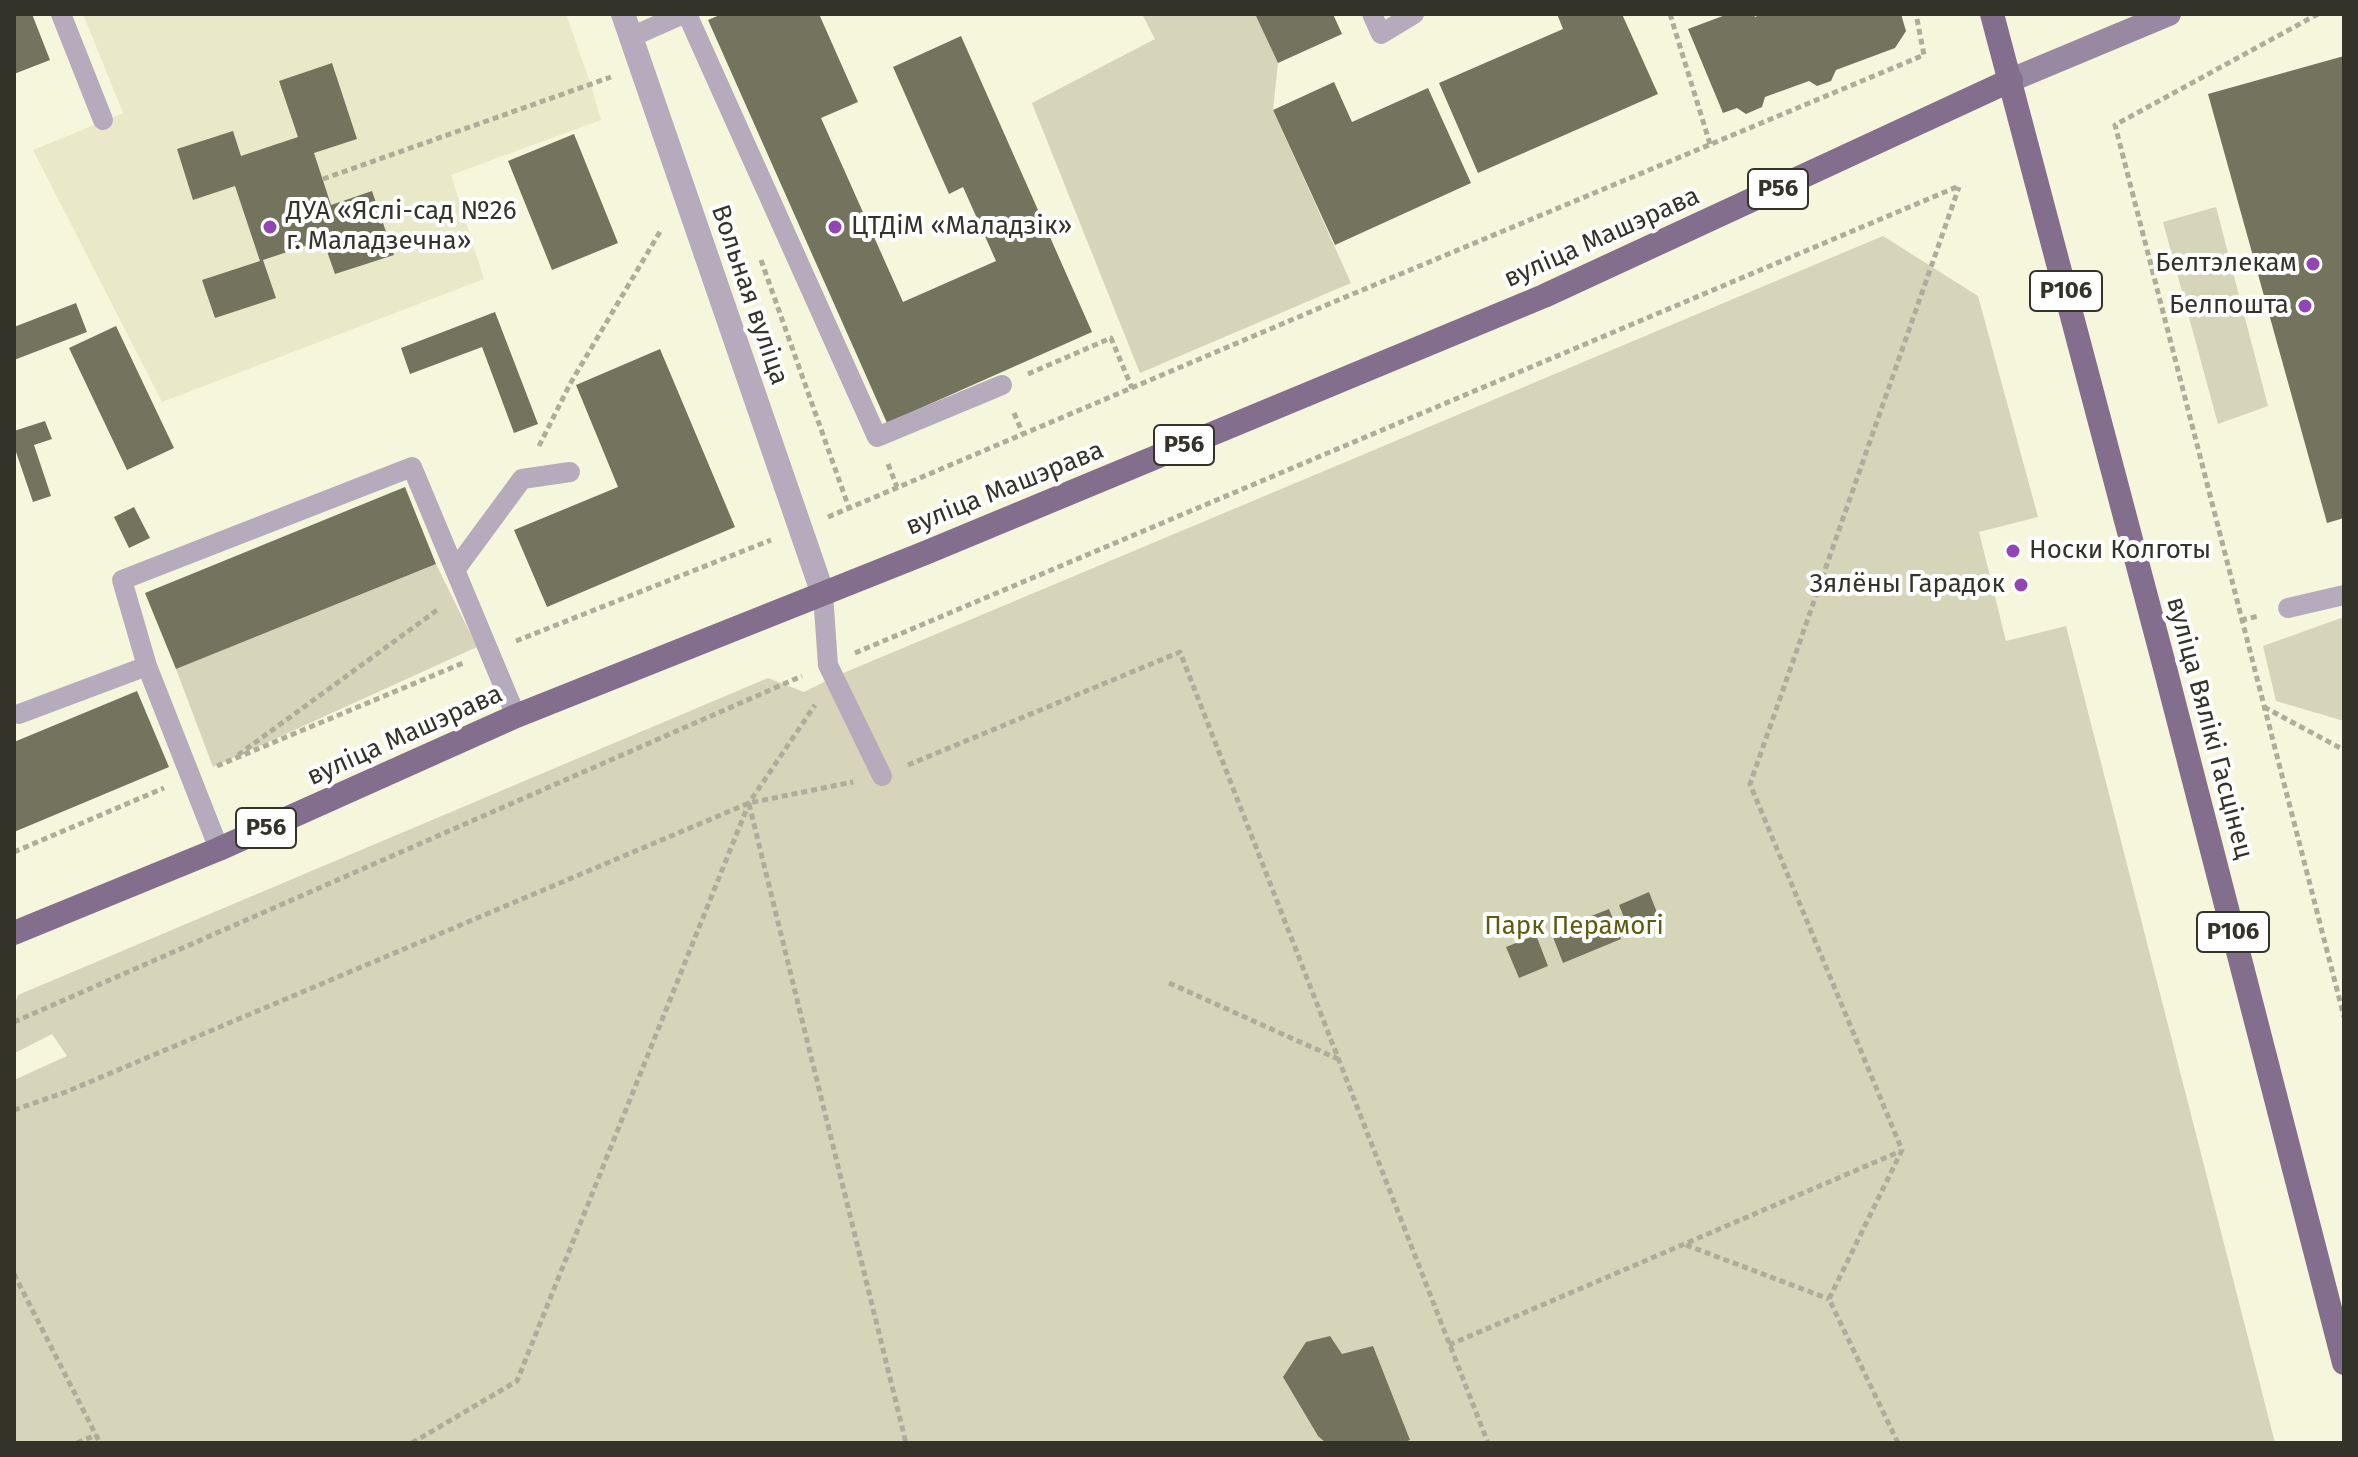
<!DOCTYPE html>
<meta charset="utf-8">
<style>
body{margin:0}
#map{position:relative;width:2358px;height:1457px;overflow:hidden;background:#f6f6dc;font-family:"Fira Sans",sans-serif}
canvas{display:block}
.frame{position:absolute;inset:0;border:16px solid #34332a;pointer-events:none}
</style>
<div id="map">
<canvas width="2358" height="1457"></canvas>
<div class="frame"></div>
</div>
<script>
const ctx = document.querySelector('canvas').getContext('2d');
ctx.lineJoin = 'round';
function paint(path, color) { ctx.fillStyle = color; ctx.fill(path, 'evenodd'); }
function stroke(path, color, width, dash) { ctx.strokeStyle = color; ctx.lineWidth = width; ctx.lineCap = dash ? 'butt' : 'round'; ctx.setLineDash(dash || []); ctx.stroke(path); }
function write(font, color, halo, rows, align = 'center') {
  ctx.font = font + ' "Fira Sans",sans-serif'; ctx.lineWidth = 8; ctx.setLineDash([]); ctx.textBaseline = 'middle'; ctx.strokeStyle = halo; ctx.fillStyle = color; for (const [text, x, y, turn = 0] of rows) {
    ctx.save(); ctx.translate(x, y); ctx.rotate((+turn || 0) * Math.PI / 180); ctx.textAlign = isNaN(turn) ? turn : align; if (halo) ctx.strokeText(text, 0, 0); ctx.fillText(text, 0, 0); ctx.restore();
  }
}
paint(new Path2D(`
 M83,14H566L591,85L601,120L451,175L484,279L162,402L33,150L123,113Z`), '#e9e9c9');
paint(new Path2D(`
 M1142,14H1255L1278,63L1273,110L1351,283L1140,373L1032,103L1155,39Z
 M2216,207L2268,406L2218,424L2163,222Z
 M1883,236L1978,296L2038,517L1979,532L2006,641L2066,626L2275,1443H14V1080L67,1056L52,1034L15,1053L14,1052V1007L18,995L768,678L804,692L834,677Z
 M436,564L477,647L213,767L176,669Z
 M2344,617V721L2276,701L2263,646Z`), '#d6d5b9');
paint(new Path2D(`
 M14,14H32L50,60L14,74Z
 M722,14H819L858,102L821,118L903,302L996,261L963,187L949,194L893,67L961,36L1092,332L887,423L708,20Z
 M1255,14H1333L1342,34L1278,63Z
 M1557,14H1622L1658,94L1478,173L1439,83L1563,29Z
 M1728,14H1754L1755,17L1762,14H1901L1906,31L1895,48L1836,70L1831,81L1817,86L1809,81L1765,97L1762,107L1746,114L1737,108L1723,113L1688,29Z
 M2344,56V518L2327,523L2208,94Z
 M332,63L357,139L314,153L331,205L372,191L394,255L335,274L323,240L263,260L276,298L215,318L202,280L260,261L235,186L193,200L177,149L233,131L241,156L298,137L279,81Z
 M1334,82L1352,122L1428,88L1471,183L1335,245L1273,110Z
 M574,134L618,243L552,270L508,161Z
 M76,303L87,332L14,360V327Z
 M495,312L538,424L514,433L482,347L410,374L401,348Z
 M116,326L174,448L127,470L69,348Z
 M660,349L735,527L547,607L514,530L618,487L576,385Z
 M45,421L52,439L34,445L51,496L33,502L14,446V431Z
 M405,487L436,564L176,669L145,593Z
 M134,507L150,538L129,548L114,517Z
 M137,691L169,767L14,832V742Z
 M1649,892L1661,923L1631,935L1619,905Z
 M1609,909L1621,939L1563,963L1551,932Z
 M1536,935L1548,966L1519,978L1506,947Z
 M1330,1336L1342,1354L1373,1346L1410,1440L1402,1443H1326L1318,1436L1283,1377L1306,1342Z`), '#74735d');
stroke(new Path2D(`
 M1670,14L1710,144
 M2318,14L2115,125L2344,1017
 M323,179L611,77
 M761,260L849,508
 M1028,374L1111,338L1132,388
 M1014,413L1023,434
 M539,446L570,384L661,230
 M888,464L897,487
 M828,517L1336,301L1924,55L1916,14
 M2241,620L2259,616
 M516,641L771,540
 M855,653L1959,186
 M2264,707L2344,750
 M238,755L440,608
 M908,765L1180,652L1488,1443
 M217,766L463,663
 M749,804L906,1443
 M14,852L164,788
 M1169,983L1338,1059
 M14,1022L802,676
 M14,1110L66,1092L749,803L853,782
 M1686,1245L1829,1299
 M14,1274L100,1443
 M1449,1345L1901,1151
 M77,1443L96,1435
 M412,1443L517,1381L749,803L815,705
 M1898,1443L1829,1299L1902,1150L1750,784L1959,187`), '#aead9a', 5, [6, 4]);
stroke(new Path2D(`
 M61,14L103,120
 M687,14L877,437L1002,385
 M1372,14L1381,34L1414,14
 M631,37L683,14
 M455,570L522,479L570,472
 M823,594L828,665L882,776
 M2288,608L2344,595
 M19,714L147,666
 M219,849L147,666L122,580L412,467L516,716`), '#b6abbc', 20);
stroke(new Path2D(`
 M623,14L823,594`), '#b6abbc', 24);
stroke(new Path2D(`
 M2011,80L2169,14`), '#9888a1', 24);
stroke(new Path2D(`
 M1992,14L2165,668L2344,1363
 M14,933L219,849L516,716L925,553L1544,296L2011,80`), '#836f8d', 24);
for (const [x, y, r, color] of [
 [270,227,8,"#9245b5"],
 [835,227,8,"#9245b5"],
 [2313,264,8,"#9245b5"],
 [2305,306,8,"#9245b5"],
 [2013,551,8,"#9245b5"],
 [2021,585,8,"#9245b5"]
]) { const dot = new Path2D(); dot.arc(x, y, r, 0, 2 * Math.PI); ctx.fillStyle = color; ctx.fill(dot); stroke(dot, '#fff', 3); }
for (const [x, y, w] of [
 [1778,189,60],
 [2066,291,72],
 [1184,445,60],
 [266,828,60],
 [2233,932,72]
]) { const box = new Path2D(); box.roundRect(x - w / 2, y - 20, w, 40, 6); ctx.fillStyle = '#fff'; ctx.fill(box); stroke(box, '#34332a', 2); }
write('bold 24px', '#34332a', null, [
 ["Р56",1778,189],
 ["Р106",2066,291],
 ["Р56",1184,445],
 ["Р56",266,828],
 ["Р106",2233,932]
]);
write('26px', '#34332a', '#fff', [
 ["ДУА «Яслі-сад №26",286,212],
 ["г. Маладзечна»",286,242],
 ["ЦТДіМ «Маладзік»",851,227],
 ["Белтэлекам",2297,264,"right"],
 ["Белпошта",2289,306,"right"],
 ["Носки Колготы",2029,551],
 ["Зялёны Гарадок",2005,585,"right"]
], 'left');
write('26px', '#34332a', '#fff', [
 ["вуліца Машэрава",1602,238,-24],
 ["Вольная вуліца",749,295,71],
 ["вуліца Машэрава",1005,489,-22],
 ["вуліца Вялікі Гасцінец",2209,728,75],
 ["вуліца Машэрава",405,736,-24]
]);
write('26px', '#5f5b11', '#fff', [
 ["Парк Перамогі",1574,927]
]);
</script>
